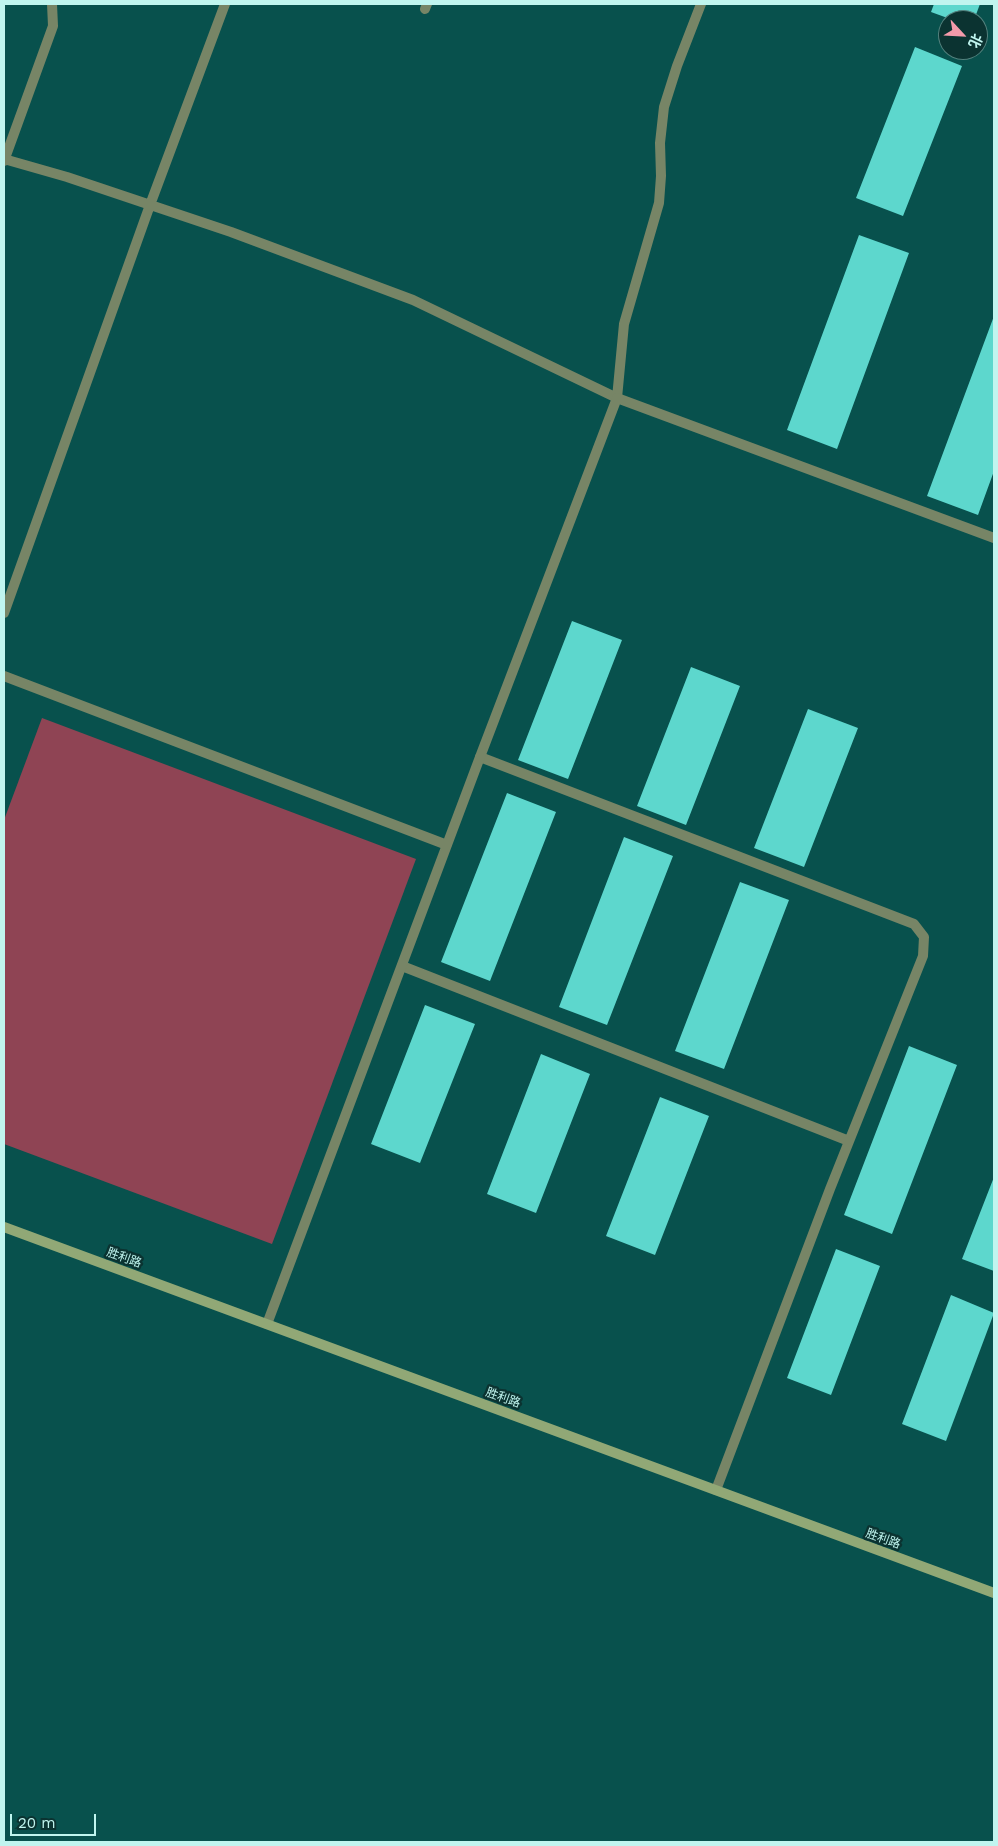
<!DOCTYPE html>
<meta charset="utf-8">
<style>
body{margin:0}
#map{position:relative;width:998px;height:1846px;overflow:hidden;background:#08514d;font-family:"Work Sans","Noto Sans SC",sans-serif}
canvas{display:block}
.frame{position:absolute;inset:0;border:5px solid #c0f5ef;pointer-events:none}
.north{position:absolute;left:938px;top:10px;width:50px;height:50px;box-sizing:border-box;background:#0b3331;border:1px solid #53817d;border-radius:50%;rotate:115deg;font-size:14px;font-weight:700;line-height:20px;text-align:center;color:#c0f5ef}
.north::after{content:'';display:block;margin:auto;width:18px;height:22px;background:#f39aaa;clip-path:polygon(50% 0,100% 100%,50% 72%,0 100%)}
.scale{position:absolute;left:10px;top:1814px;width:86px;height:22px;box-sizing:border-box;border:2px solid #c0f5ef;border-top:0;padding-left:6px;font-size:15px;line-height:18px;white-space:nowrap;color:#c0f5ef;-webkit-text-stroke:4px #0b3331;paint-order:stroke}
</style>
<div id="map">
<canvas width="998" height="1846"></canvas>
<div class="frame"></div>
<div class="north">北</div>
<div class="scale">20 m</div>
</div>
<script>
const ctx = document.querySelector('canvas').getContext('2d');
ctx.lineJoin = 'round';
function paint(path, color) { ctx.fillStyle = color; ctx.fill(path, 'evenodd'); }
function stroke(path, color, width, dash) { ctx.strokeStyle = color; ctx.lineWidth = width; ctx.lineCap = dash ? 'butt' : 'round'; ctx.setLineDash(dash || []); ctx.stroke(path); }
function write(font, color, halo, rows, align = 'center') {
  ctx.font = font + ' "Work Sans","Noto Sans SC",sans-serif'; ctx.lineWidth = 5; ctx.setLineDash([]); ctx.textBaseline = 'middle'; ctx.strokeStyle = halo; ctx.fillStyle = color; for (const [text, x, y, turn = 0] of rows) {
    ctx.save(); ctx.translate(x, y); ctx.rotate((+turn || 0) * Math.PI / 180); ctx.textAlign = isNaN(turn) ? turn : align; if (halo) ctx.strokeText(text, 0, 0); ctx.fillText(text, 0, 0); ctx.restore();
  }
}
paint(new Path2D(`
 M42,718L416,859L272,1244L4,1144V820Z`), '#8f4454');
paint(new Path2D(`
 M934,4H980L974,20H953L931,12Z
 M915,47L962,66L903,216L856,198Z
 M859,235L909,253L837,449L787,430Z
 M994,316V471L978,515L927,496Z
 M572,621L622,640L568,779L518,760Z
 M691,667L740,686L686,825L637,806Z
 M808,709L858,728L804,867L754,848Z
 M507,793L556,812L490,981L441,962Z
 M624,837L673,856L607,1025L559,1007Z
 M740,882L789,900L724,1069L675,1051Z
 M425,1005L475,1024L420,1163L371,1144Z
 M909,1046L957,1065L892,1234L844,1215Z
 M541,1054L590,1074L536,1213L487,1194Z
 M660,1097L709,1116L655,1255L606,1236Z
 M994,1177V1271L962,1259Z
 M836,1249L880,1266L831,1395L787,1378Z
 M951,1295L994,1313L946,1441L902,1424Z`), '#5dd7cd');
stroke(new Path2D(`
 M425,9L427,4
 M4,159L67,177L231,232L413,300L617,398L624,324L659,203L661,176L660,143L664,107L677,66L701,4
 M4,161L53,26L52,4
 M4,613L150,205L225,4
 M480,757L914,924L924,937L923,956L830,1189L716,1490
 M402,966L849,1141`), '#778566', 10);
stroke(new Path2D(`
 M4,676L447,845
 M267,1324L480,757L617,398L994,538`), '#778566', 10);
stroke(new Path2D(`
 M4,1227L994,1593`), '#91a876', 10);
write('12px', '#c0f5ef', '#0b3331', [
 ["胜利路",124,1258,20],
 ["胜利路",503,1398,20],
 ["胜利路",883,1539,20]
]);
</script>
